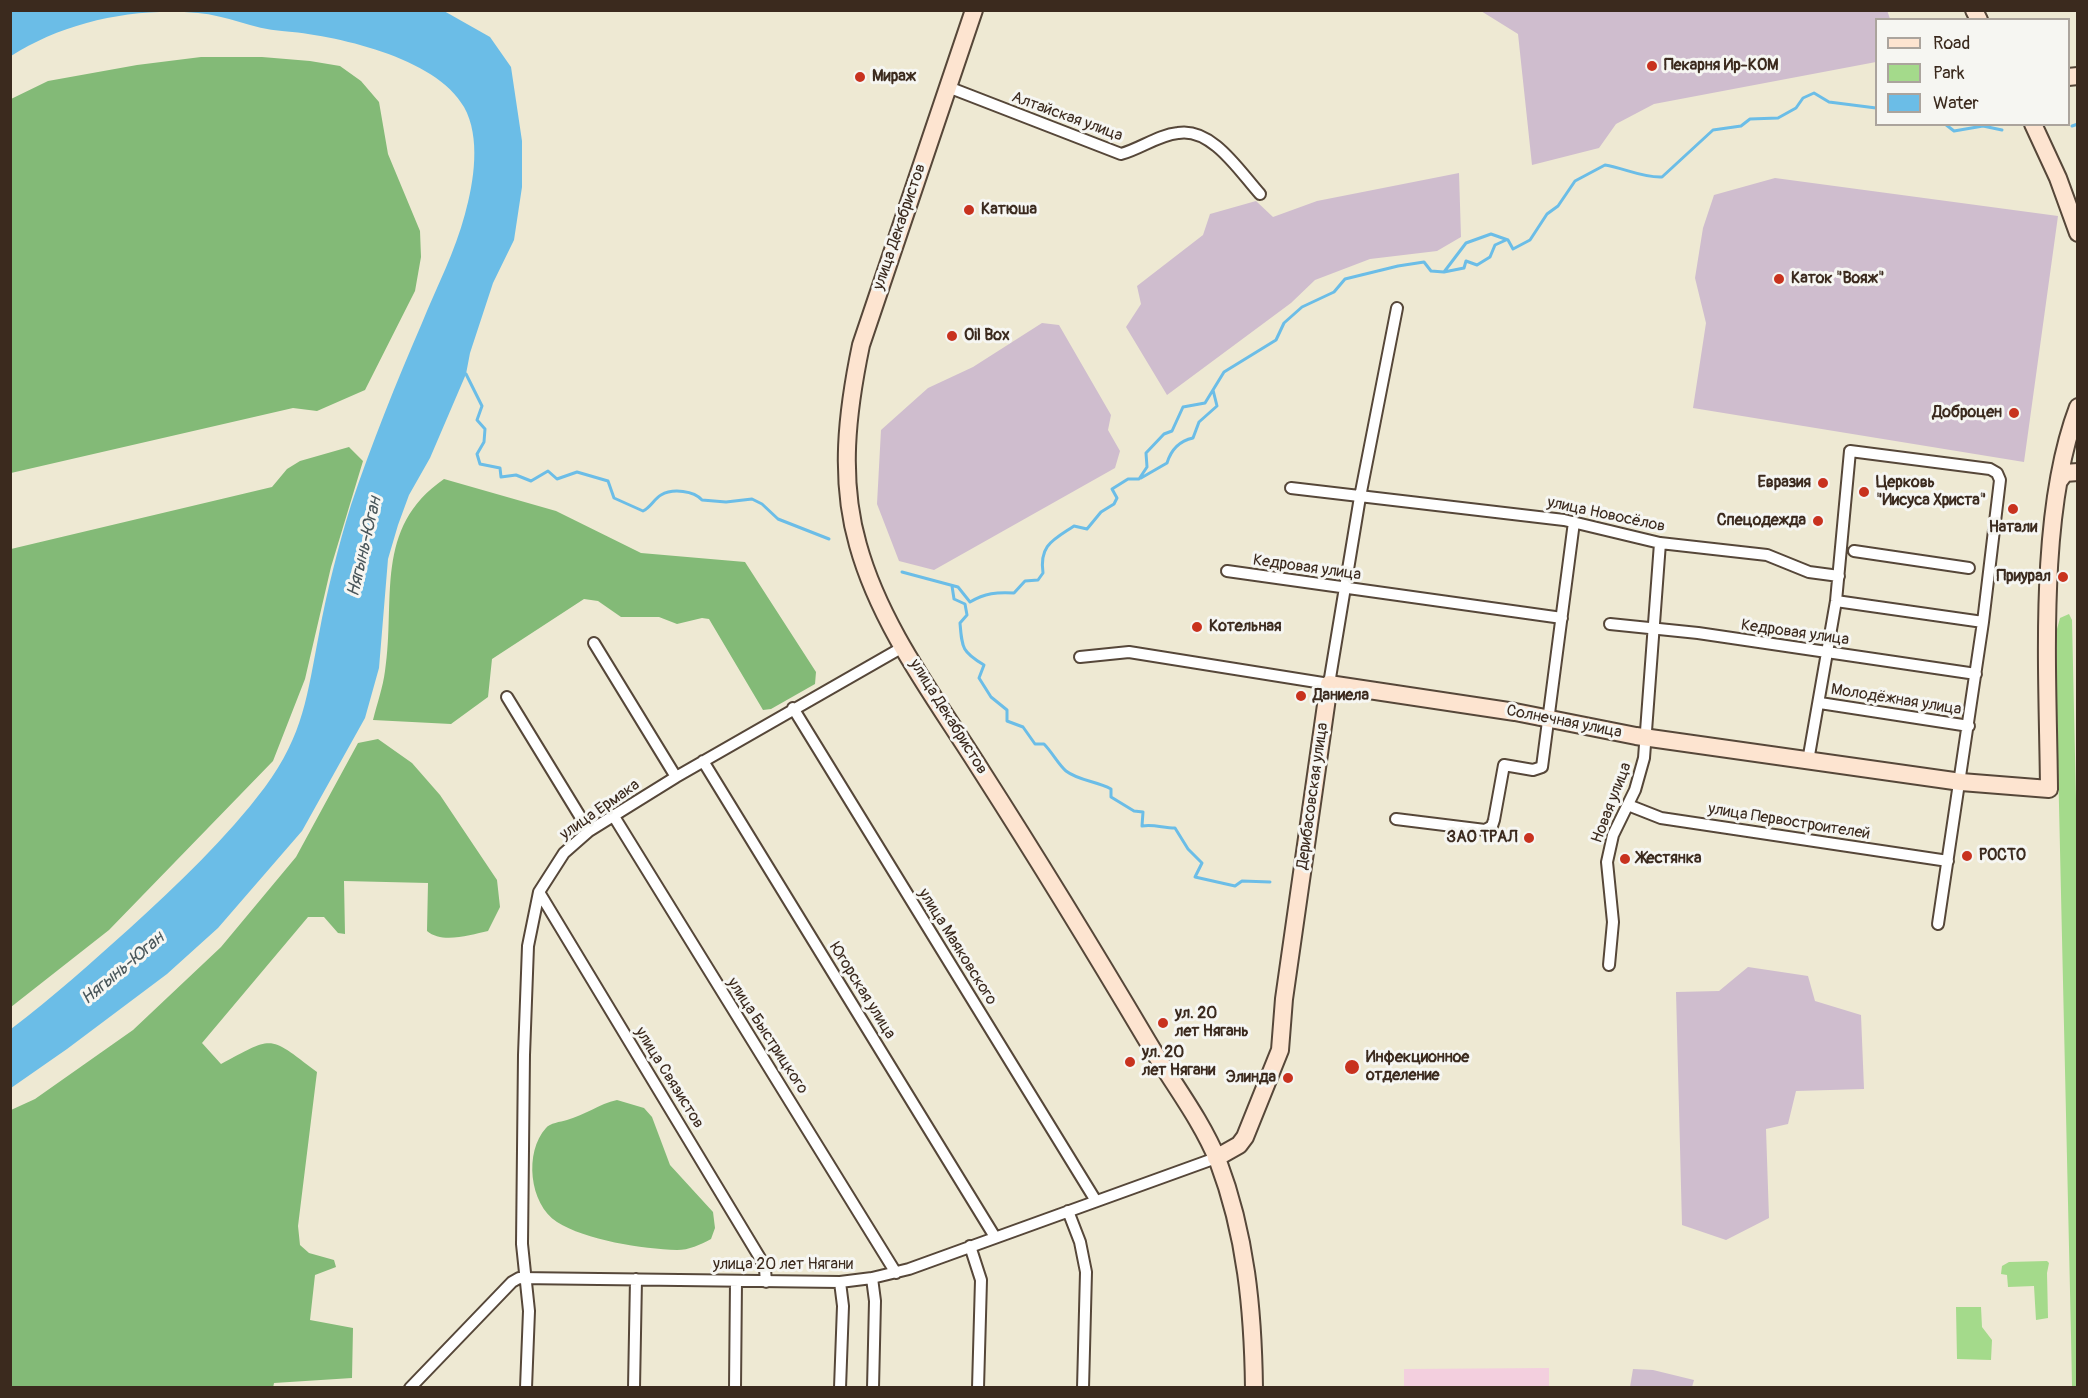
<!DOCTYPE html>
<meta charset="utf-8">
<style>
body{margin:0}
#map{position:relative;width:2088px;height:1398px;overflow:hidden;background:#eee9d3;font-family:Pangolin,sans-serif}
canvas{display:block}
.frame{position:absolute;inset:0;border:12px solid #3b2a1e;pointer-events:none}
.legend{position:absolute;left:1875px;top:18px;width:195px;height:108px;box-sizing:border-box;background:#f6f6f2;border:2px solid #aba49d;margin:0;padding:8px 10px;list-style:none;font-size:18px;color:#3b2a1e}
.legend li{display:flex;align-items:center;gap:12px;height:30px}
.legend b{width:30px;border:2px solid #aba49d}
</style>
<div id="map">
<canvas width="2088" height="1398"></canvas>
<div class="frame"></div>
<ul class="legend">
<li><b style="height:8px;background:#fde4d0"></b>Road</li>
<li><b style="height:16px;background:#a4da8b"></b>Park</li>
<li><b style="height:16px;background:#6bbde7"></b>Water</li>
</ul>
</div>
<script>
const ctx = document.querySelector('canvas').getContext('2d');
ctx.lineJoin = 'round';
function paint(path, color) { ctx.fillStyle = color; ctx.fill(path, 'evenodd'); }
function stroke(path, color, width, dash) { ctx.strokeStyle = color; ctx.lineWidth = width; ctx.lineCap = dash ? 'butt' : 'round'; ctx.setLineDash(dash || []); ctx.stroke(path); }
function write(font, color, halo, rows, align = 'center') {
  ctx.font = font + ' Pangolin,sans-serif'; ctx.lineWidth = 6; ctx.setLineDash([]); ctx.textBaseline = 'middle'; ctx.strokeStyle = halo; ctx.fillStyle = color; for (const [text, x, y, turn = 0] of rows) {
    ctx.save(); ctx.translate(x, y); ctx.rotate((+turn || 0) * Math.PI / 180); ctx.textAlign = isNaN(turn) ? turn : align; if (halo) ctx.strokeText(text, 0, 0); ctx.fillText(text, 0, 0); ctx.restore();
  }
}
paint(new Path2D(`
 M1549,1368V1387H1404V1369Z`), '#f3cfde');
paint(new Path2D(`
 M1887,10L1890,19L1876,20V62L1654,104L1616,124L1599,148L1532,165L1518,34L1481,11Z
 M1459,173L1461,237L1437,251L1370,259L1315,280L1291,303L1167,395L1126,327L1141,304L1137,286L1203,235L1210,214L1256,201L1273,217L1317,201Z
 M1775,178L2058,216L2024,462L1693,408L1706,323L1695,278L1703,228L1714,195Z
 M1042,323L1059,325L1111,415L1108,430L1120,451L1115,468L934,570L899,561L877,504L881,430L928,388L973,367Z
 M1748,967L1808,976L1815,1001L1861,1015L1864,1089L1796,1091L1788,1124L1766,1129L1769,1218L1726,1240L1682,1225L1676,992L1719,991Z
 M1633,1369L1653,1370L1694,1380L1692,1387H1630Z`), '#cfbdce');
paint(new Path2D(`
 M2069,614L2072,620L2078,890L2077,1388L2072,1387L2071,1335L2057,717V629L2060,618Z
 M2047,1261L2049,1263L2047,1273L2048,1318L2036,1320L2034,1286L2008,1287L2007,1275L2001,1274L2002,1266L2009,1262Z
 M1956,1307H1981L1982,1327L1992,1340L1991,1360L1957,1359Z`), '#a4da8b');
paint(new Path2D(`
 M201,57H262L310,61L340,66L361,81L379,102L388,154L420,231L421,257L415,291L365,390L317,411L293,408L11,473V99L48,81L137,65Z
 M349,447L363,461L331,567L305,679L273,761L109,930L11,1007V549L272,487L287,469L300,461Z
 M444,479L556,511L641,553L745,562L816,672L815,684L771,709L763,710L709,619L702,618L677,624L659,617H621L598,601L584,599L492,659L488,697L451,724L373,720C377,704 383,687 385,671C396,599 373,528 444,479Z
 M378,739L412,763L440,795L497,880L500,907L488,931C470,935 442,944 427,931L428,883L344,881L345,934L338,933L324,917H308L202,1043L221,1064C275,1035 268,1035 317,1072L298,1226L300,1245L309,1253L334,1260L336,1267L315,1275L310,1320L353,1328L352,1378L274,1383L273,1388L11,1387V1110L35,1099L133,1030L221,947L296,857L358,743Z
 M617,1100L644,1108L652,1117L670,1165L713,1212L715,1228L711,1239C700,1245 689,1250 677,1250C643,1249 585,1240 557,1222C529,1204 524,1152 546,1128C550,1123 560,1122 567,1120C585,1115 599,1104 617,1100Z`), '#83ba77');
paint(new Path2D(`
 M11,10L444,11L490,37L511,67L522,141V187L514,240L493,283L470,353L466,374L430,458L409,495L398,525L388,559L379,668L365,718L302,831L218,928L167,974L67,1049L11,1088V1029C53,997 91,963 130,928C178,884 226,839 265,787C304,734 307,695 319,634C327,591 338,547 351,505C372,443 396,383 422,323C437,286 455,252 465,214C474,182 481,137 464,107C436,57 334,35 282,31C253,29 226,15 198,13C134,7 64,22 11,56Z`), '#6bbde7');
stroke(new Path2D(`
 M1945,124L1954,131L1983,126L2002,130
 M2072,126L2078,124
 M1444,272L1464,268L1466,261L1477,265L1490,257L1495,245L1506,240
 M466,374L482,406L477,420L485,429L484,442L477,454L480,464L500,468L501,477L516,475L531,481L548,471L557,479L577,472L608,481L614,498L643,511C651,507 654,499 661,495C673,488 694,491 702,500L726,502L752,499L762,504L778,519L829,539
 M1141,478L1167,463C1171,450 1179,441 1193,438L1199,422L1217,406L1213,390
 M902,572L958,587L970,602C985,593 997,592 1014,593L1025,581L1038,580L1043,573C1039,545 1053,540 1074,526L1087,529L1101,512L1114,504L1117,498L1112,489L1128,479H1139L1147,467L1146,453L1164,434L1172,431L1183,407L1205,403L1224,372L1276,340L1284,323L1302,307L1334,292L1345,279L1398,266L1424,262L1431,271L1444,272L1466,243L1491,234L1508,240L1513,249L1530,240L1547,214L1558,206L1575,181L1605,165C1624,168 1643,178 1662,177L1713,130L1741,126L1750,119L1778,118L1796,108L1803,98L1814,93L1829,102L1876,108
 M952,586L954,599L965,604L967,615L960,623C962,648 962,652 984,665L979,678L991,697L1007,710V721L1023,727L1035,744H1044C1052,752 1058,764 1066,771C1079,781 1097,781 1111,789V797L1134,811L1143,812L1142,826C1154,824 1163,828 1175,828L1188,849L1202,863L1195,877L1235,886L1242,881L1270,882`), '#6bbde7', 3);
const street = new Path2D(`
 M948,87L1121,154C1140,149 1158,135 1178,133C1212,127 1240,172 1260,194
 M1291,488L1564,520L1660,543L1767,555L1809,572L1839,576
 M1854,551L1969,568
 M1227,571L1562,618
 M1836,601L1983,622
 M1610,624L1698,633L1976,674
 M594,643L676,777
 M1080,657L1129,652L1329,684L1360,497L1397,308
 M507,697L589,831
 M1820,703L1969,726
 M793,708L1096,1201
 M703,761L995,1237
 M1808,761L1836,601L1850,451L1990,469L1997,473L2000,480L1983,622L1938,924
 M1628,805L1661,818L1948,861
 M613,815L896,1273
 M1396,819L1485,830L1492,826L1494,820L1504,765L1533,770L1542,767L1574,522
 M539,892L760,1258L765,1269L766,1282
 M1609,965L1613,922L1607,862L1613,835L1635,790L1644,758L1660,543
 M1068,1211L1080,1242L1086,1272L1083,1388
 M970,1246L981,1280L978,1388
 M872,1278L875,1301L873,1388
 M410,1388L512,1282L519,1278L840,1282L872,1278L909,1269L1216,1158
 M526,1388L529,1311L522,1244L524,1055L528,946L539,892L564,853L589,831L676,777L903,647
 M634,1388L636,1279
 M735,1388L736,1281
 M840,1388L843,1306L840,1282`);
const secondary = new Path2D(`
 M974,10L861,345C847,412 839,479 858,545C881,628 937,700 982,772C1039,861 1094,951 1148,1042C1171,1081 1201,1119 1218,1161C1246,1235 1253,1310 1254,1388
 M1974,10L1979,20
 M2068,77L2078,76
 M2033,124L2058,178L2078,233
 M2059,481L2065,473L2078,472
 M1216,1158L1239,1145L1245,1137L1280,1050L1284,999L1329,684L1515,712L1636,736L1961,782L2049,789C2048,673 2037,515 2078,407`);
stroke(street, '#564739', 14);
stroke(secondary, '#564739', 20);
stroke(street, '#fff', 10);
stroke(secondary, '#fde4d0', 16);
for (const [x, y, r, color] of [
 [1652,66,6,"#c8321e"],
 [860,77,6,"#c8321e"],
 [969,210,6,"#c8321e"],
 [1779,279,6,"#c8321e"],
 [952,336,6,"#c8321e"],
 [2014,413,6,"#c8321e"],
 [1823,483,6,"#c8321e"],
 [1864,492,6,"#c8321e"],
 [2013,509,6,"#c8321e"],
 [1818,521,6,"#c8321e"],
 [2063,577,6,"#c8321e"],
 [1197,627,6,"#c8321e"],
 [1301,696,6,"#c8321e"],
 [1529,838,6,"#c8321e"],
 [1967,856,6,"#c8321e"],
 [1625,859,6,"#c8321e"],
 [1163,1023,6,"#c8321e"],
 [1130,1062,6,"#c8321e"],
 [1352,1067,8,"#c8321e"],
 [1288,1078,6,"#c8321e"]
]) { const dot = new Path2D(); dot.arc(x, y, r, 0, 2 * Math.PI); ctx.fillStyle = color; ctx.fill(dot); stroke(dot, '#f6f6f2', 2); }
write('bold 16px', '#3b2a1e', '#f6f6f2', [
 ["Пекарня Ир-КОМ",1664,66],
 ["Мираж",872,77],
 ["Катюша",981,210],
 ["Каток \"Вояж\"",1791,279],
 ["Oil Box",964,336],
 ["Доброцен",2002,413,"right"],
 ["Евразия",1811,483,"right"],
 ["Церковь",1876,483],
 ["\"Иисуса Христа\"",1876,501],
 ["Спецодежда",1806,521,"right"],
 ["Натали",2013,528,"center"],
 ["Приурал",2051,577,"right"],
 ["Котельная",1209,627],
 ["Даниела",1313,696],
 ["ЗАО ТРАЛ",1517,838,"right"],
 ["РОСТО",1979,856],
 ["Жестянка",1637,859],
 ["ул. 20",1175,1014],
 ["лет Нягань",1175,1032],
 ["ул. 20",1142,1053],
 ["лет Нягани",1142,1071],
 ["Инфекционное",1366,1058],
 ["отделение",1366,1076],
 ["Элинда",1276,1078,"right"]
], 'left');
write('16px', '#3b2a1e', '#f6f6f2', [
 ["Алтайская улица",1067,117,20],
 ["улица Декабристов",900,227,-71],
 ["улица Новосёлов",1606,515,12],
 ["Кедровая улица",1307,568,8],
 ["Кедровая улица",1795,633,8],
 ["Молодёжная улица",1896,700,9],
 ["улица Декабристов",948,717,58],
 ["Солнечная улица",1564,722,11],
 ["Дерибасовская улица",1313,796,-82],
 ["Новая улица",1612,803,-69],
 ["улица Ермака",600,810,-35],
 ["улица Первостроителей",1789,822,9],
 ["улица Маяковского",957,947,58],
 ["Югорская улица",862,991,58],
 ["улица Быстрицкого",767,1036,57],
 ["улица Связистов",669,1078,58],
 ["улица 20 лет Нягани",783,1265]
]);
write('italic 18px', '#49565a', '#f6f6f2', [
 ["Нягынь-Юган",365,547,-77],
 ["Нягынь-Юган",123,969,-40]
]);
</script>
